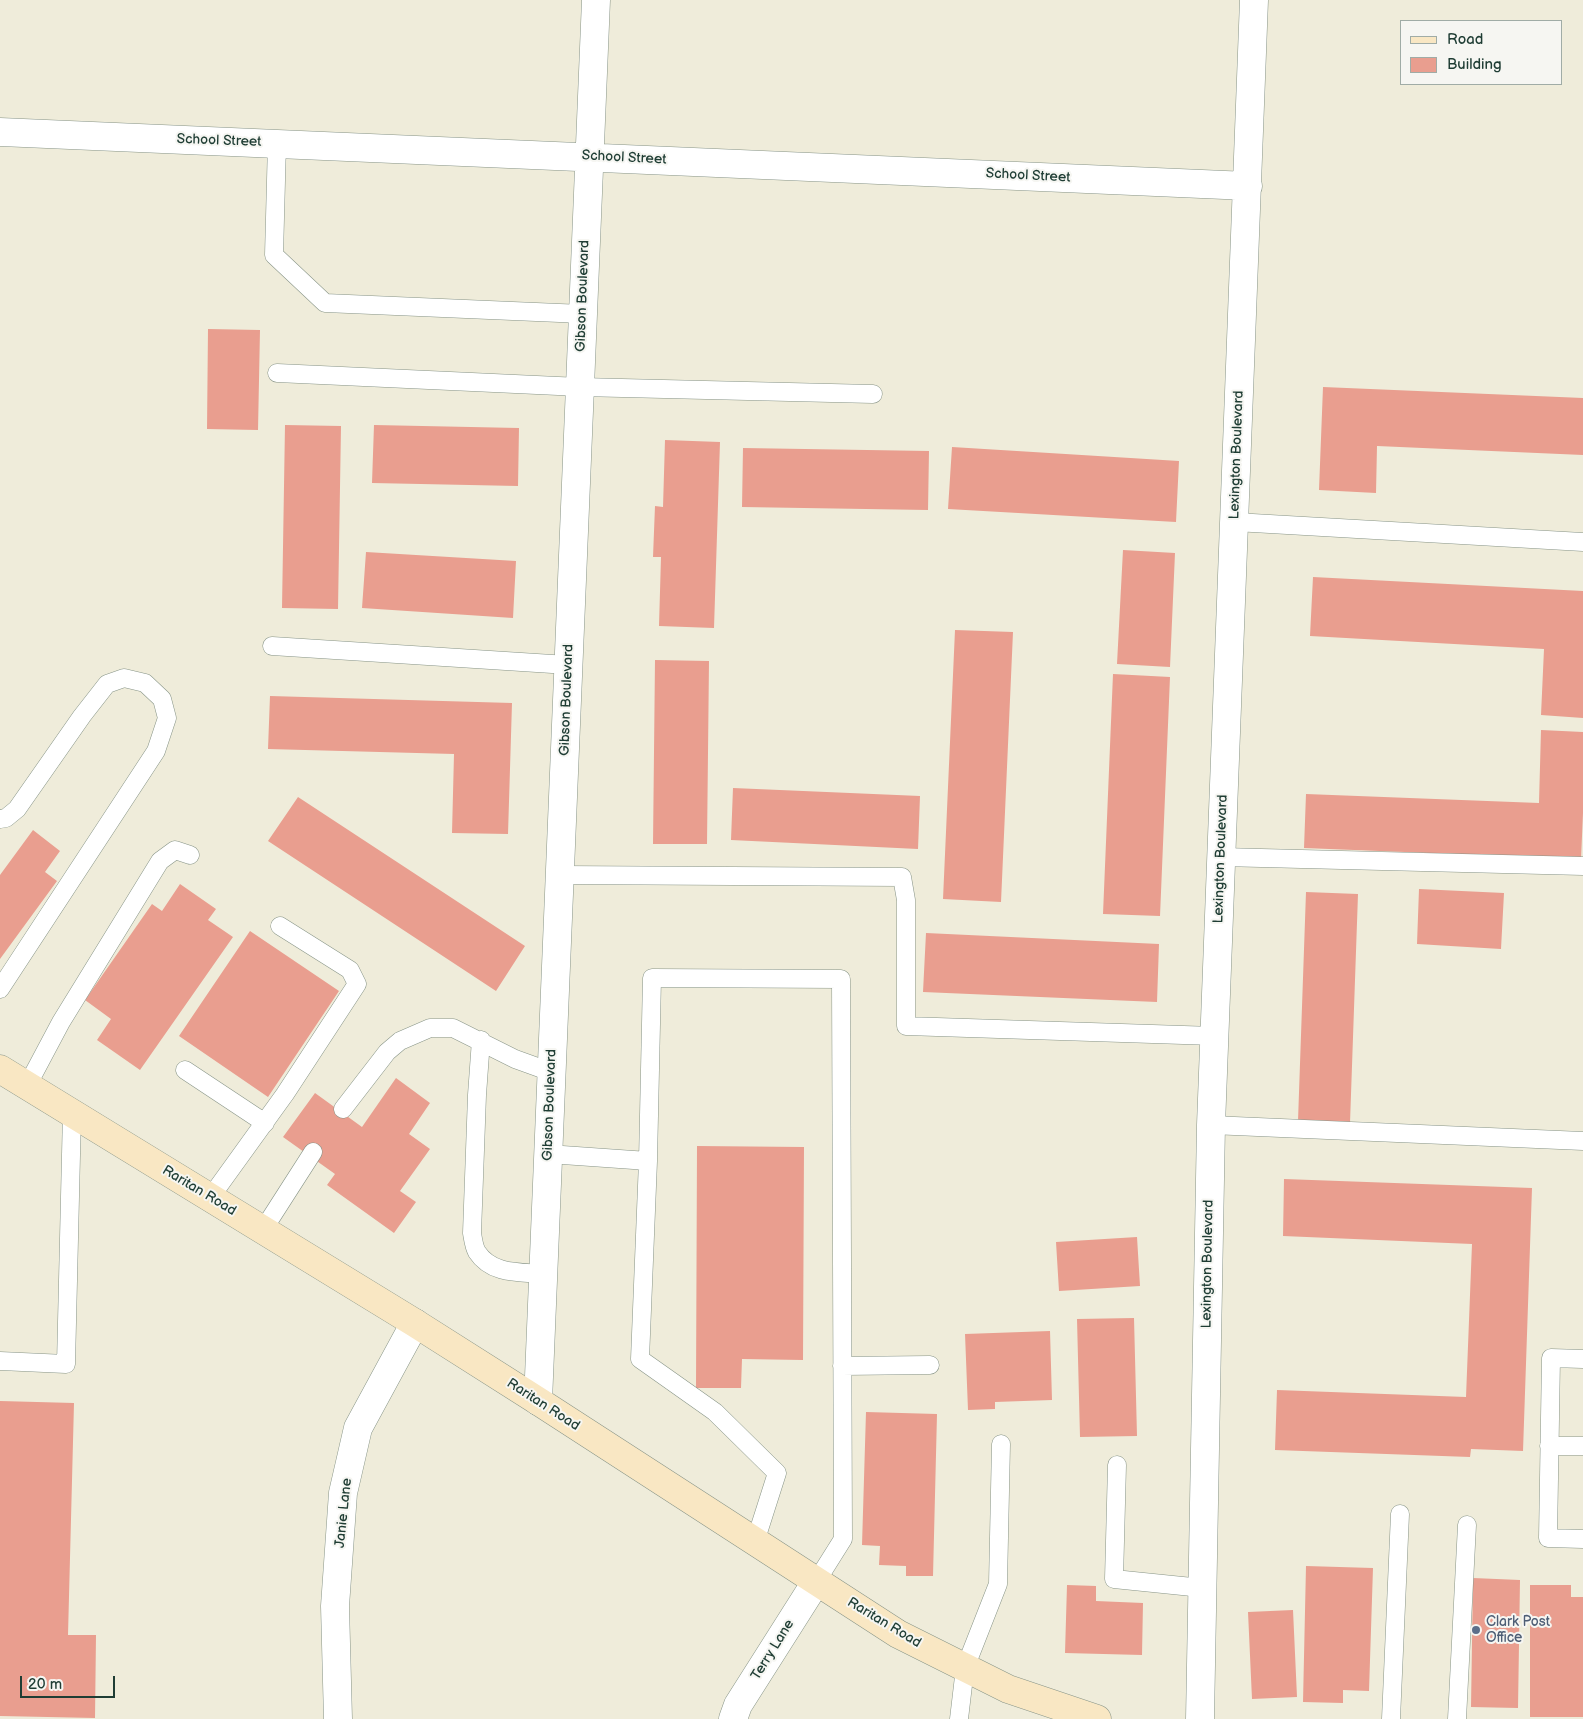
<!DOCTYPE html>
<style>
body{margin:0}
#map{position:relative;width:1583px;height:1719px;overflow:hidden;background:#efecda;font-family:"Balsamiq Sans",sans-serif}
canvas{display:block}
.legend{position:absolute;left:1400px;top:20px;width:162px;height:65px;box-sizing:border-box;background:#f6f6f2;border:1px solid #a0aca6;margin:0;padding:6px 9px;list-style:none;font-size:15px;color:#1f3d34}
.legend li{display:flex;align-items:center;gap:10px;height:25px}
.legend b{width:25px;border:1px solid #a0aca6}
.scale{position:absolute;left:20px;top:1676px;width:95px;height:22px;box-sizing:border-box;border:2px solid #1f3d34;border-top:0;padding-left:6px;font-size:15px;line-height:18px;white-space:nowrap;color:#1f3d34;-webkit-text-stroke:4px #f6f6f2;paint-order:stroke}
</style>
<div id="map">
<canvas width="1583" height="1719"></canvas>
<ul class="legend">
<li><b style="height:6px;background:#f9e7c3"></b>Road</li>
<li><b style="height:14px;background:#e99e8f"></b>Building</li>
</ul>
<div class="scale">20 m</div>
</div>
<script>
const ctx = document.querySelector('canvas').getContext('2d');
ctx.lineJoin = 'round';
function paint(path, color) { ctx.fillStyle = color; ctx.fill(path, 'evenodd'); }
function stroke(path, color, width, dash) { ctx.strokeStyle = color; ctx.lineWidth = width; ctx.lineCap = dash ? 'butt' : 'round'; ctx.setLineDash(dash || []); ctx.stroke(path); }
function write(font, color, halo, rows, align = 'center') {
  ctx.font = font + ' "Balsamiq Sans",sans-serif'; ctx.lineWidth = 4; ctx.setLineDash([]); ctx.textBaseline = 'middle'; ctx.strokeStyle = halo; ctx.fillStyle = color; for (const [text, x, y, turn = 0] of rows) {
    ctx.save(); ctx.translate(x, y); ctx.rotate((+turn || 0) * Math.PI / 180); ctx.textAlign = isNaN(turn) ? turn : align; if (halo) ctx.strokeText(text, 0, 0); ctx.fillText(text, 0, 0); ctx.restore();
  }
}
paint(new Path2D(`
 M208,329L260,330L258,430L207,429Z
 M1323,387L1583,398V455L1377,446L1376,493L1319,490Z
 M285,425L341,426L338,609L282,608Z
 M374,425L519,428L518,486L372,483Z
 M665,440L720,442L714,628L659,626L661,557H653L655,506L663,507Z
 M952,447L1179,461L1176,522L948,509Z
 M743,448L929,451L928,510L742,507Z
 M1123,550L1175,553L1170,667L1117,664Z
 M366,552L516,561L513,618L362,608Z
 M1313,577L1583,591V718L1541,715L1544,649L1310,636Z
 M955,630L1013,632L1001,902L943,899Z
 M655,660L709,661L707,844H653Z
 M1113,674L1170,677L1160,916L1103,914Z
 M270,696L512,703L508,834L452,833L454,754L268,749Z
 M1541,730L1583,732V813L1581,859L1304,848L1306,794L1539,803Z
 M733,788L920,796L918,849L731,840Z
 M298,797L525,946L496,991L268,841Z
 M33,830L60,851L45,872L57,881L0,959V875Z
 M180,884L216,909L208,920L233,937L140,1070L97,1040L111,1019L85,1000L152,904L162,911Z
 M1419,889L1504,893L1501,949L1417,944Z
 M1306,892L1358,894L1350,1123L1298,1121Z
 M250,931L339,991L268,1097L179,1036Z
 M926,933L1159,944L1157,1002L923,992Z
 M396,1078L430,1103L409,1134L430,1149L400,1191L416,1202L394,1233L327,1185L335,1174L283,1137L315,1093L362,1127Z
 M697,1146L804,1147L803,1360L742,1359L741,1388H696Z
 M1284,1179L1532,1188L1523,1451L1471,1449L1470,1457L1275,1450L1277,1390L1466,1397L1472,1244L1283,1236Z
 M1137,1237L1140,1286L1059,1291L1056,1242Z
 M1134,1318L1137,1436L1080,1437L1077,1319Z
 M1050,1331L1052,1400L995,1402V1409L968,1410L965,1334Z
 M0,1401L74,1403L68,1635H96L95,1718L0,1716Z
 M866,1412L937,1414L933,1576H906V1566L879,1565L880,1546L862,1545Z
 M1306,1566L1373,1568L1369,1691L1343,1690V1703L1303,1702Z
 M1473,1578L1520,1580L1518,1708L1471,1707Z
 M1067,1585L1096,1586V1601L1143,1603L1142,1655L1065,1653Z
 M1530,1585H1571V1597H1583V1717H1530Z
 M1293,1610L1297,1697L1252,1699L1248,1612Z`), '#e99e8f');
const service = new Path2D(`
 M277,143L274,255L325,303L583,314
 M277,373L580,387L873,394
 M1235,522L1583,542
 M272,646L568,665
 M0,819L6,818L17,809L82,716L107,684L124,678L145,683L162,699L167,718L156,751L0,989
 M1221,857L1583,866
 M559,875L902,877L906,900V1026L1214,1036
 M481,1040L477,1095L472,1233C473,1239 474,1247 477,1252C492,1275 520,1272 543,1274
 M185,1070L265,1123
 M27,1086L61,1022L160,861L175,850L190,855
 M343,1109L387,1052L400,1041L430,1028H453L515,1059L551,1072
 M1211,1125L1583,1141
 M548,1154L648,1161L652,978L841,979L843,1539L816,1582
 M648,1161L640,1359L715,1412L777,1473L755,1542
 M210,1198L285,1094L357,984L350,970L280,926
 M263,1230L313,1152
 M1583,1359L1551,1358L1548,1538L1583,1539
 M0,1361L66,1364L72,1113
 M842,1366L930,1365
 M1549,1446H1583
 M1117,1465L1114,1579L1202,1588
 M959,1719L965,1668L998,1584L1001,1444
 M1391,1719L1400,1514
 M1457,1719L1467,1525`);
const minor = new Path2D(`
 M0,132L1248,186
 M538,1401L596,0
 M338,1719L335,1606L343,1493L358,1428L415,1323
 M733,1719L738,1705L816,1582
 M1200,1719L1211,1125L1254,0`);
const secondary = new Path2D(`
 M0,1069L415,1323L538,1401L898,1634L1008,1689L1097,1719`);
stroke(service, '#879487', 19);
stroke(minor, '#879487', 29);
stroke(secondary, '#879487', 29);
stroke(service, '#fff', 18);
stroke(minor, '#fff', 28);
stroke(secondary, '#f9e7c3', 28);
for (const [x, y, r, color] of [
 [1476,1630,5,"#5c6f8a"]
]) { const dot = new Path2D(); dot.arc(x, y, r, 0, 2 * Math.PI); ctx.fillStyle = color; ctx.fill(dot); stroke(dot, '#f6f6f2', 2); }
write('14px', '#1f3d34', '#f6f6f2', [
 ["School Street",219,141,2],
 ["School Street",624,158,3],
 ["School Street",1028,176,3],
 ["Gibson Boulevard",583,296,-88],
 ["Lexington Boulevard",1237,455,-88],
 ["Gibson Boulevard",567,700,-88],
 ["Lexington Boulevard",1221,859,-88],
 ["Gibson Boulevard",550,1105,-88],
 ["Raritan Road",199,1191,31],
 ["Lexington Boulevard",1208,1264,-89],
 ["Raritan Road",543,1405,33],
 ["Janie Lane",344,1513,-84],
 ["Raritan Road",884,1623,31],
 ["Terry Lane",773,1650,-58]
]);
write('14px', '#4e5e75', '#f6f6f2', [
 ["Clark Post",1486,1622],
 ["Office",1486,1638]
], 'left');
</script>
